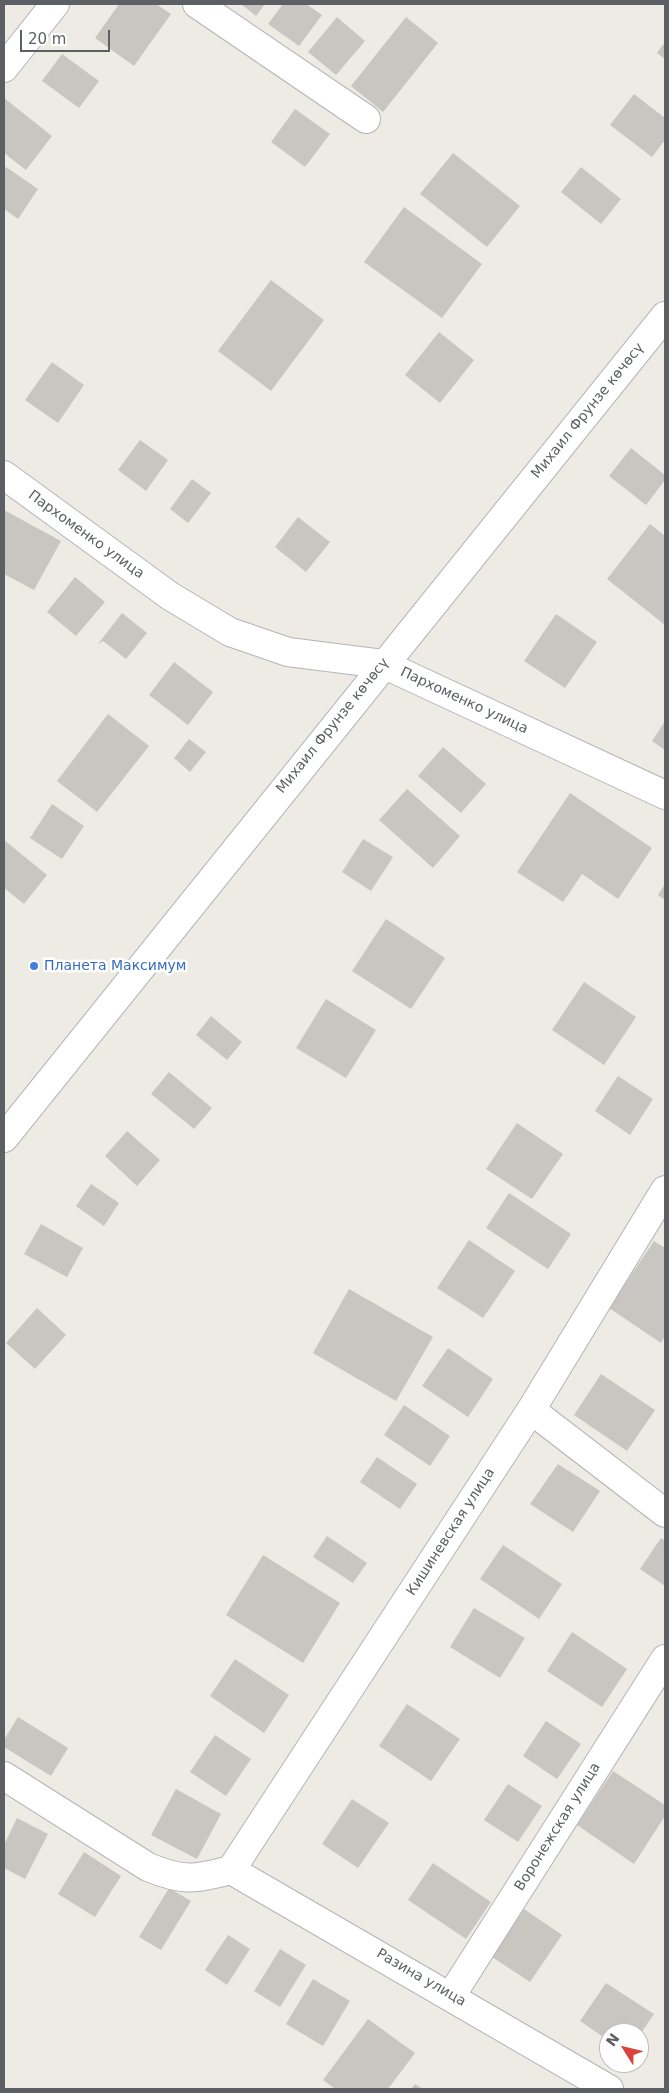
<!DOCTYPE html>
<meta charset="utf-8">
<style>
body{margin:0}
#map{position:relative;width:669px;height:2093px;overflow:hidden;background:#edebe4;font-family:"DejaVu Sans",sans-serif}
canvas{display:block}
.frame{position:absolute;inset:0;border:5px solid #5c6064;pointer-events:none}
.north{position:absolute;left:599px;top:2023px;width:50px;height:50px;box-sizing:border-box;background:#fff;border:1px solid #bebfc1;border-radius:50%;rotate:306deg;font-size:14px;font-weight:700;line-height:20px;text-align:center;color:#5c6064}
.north::after{content:'';display:block;margin:auto;width:18px;height:22px;background:#da423d;clip-path:polygon(50% 0,100% 100%,50% 72%,0 100%)}
.scale{position:absolute;left:20px;top:30px;width:90px;height:22px;box-sizing:border-box;border:2px solid #5c6064;border-top:0;padding-left:6px;font-size:15px;line-height:18px;white-space:nowrap;color:#5c6064;-webkit-text-stroke:4px #fff;paint-order:stroke}
</style>
<div id="map">
<canvas width="669" height="2093"></canvas>
<div class="frame"></div>
<div class="north">N</div>
<div class="scale">20 m</div>
</div>
<script>
const ctx = document.querySelector('canvas').getContext('2d');
ctx.lineJoin = 'round';
function paint(path, color) { ctx.fillStyle = color; ctx.fill(path, 'evenodd'); }
function stroke(path, color, width, dash) { ctx.strokeStyle = color; ctx.lineWidth = width; ctx.lineCap = dash ? 'butt' : 'round'; ctx.setLineDash(dash || []); ctx.stroke(path); }
function write(font, color, halo, rows, align = 'center') {
  ctx.font = font + ' "DejaVu Sans",sans-serif'; ctx.lineWidth = 5; ctx.setLineDash([]); ctx.textBaseline = 'middle'; ctx.strokeStyle = halo; ctx.fillStyle = color; for (const [text, x, y, turn = 0] of rows) {
    ctx.save(); ctx.translate(x, y); ctx.rotate((+turn || 0) * Math.PI / 180); ctx.textAlign = isNaN(turn) ? turn : align; if (halo) ctx.strokeText(text, 0, 0); ctx.fillText(text, 0, 0); ctx.restore();
  }
}
paint(new Path2D(`
 M119,4H156L171,14L134,66L95,38Z
 M241,4H265L256,16Z
 M283,4H306L322,15L299,46L268,24Z
 M337,17L365,41L336,75L308,52Z
 M406,17L438,43L383,112L351,86Z
 M665,42V59L657,53Z
 M62,54L99,81L79,108L42,81Z
 M634,94L665,118V140L652,157L610,125Z
 M4,98L52,136L26,170L4,153Z
 M295,109L330,134L305,167L271,142Z
 M453,153L520,206L487,247L420,194Z
 M6,167L38,189L18,219L4,209V170Z
 M581,167L621,199L601,224L561,192Z
 M404,207L482,264L442,318L364,262Z
 M271,280L324,320L271,391L218,351Z
 M439,332L474,360L440,403L405,375Z
 M52,362L84,385L58,423L25,400Z
 M140,440L168,460L146,491L118,470Z
 M631,448L665,475V480L646,505L609,476Z
 M192,479L211,493L188,523L170,509Z
 M4,510L61,541L34,590L4,574Z
 M298,517L330,542L306,572L275,547Z
 M650,524L665,536V625L607,579Z
 M75,577L105,602L76,636L47,612Z
 M122,613L147,633L126,659L103,641L98,644Z
 M556,614L597,642L565,688L524,661Z
 M174,662L213,692L188,725L149,695Z
 M108,714L149,746L97,812L57,781Z
 M665,721V750L652,741Z
 M189,739L206,752L190,772L174,758Z
 M443,747L486,784L461,813L418,776Z
 M407,789L460,836L433,868L379,820Z
 M570,793L652,848L618,899L582,874L563,902L517,872Z
 M52,804L84,826L62,859L30,838Z
 M363,839L393,857L371,891L342,872Z
 M4,840L47,875L24,904L4,888Z
 M665,884V900L658,895Z
 M386,919L445,958L411,1009L352,971Z
 M584,982L636,1017L604,1065L552,1030Z
 M326,999L376,1030L346,1078L296,1048Z
 M211,1016L242,1042L227,1060L196,1035Z
 M169,1072L212,1108L194,1129L151,1094Z
 M618,1076L653,1099L630,1135L595,1111Z
 M517,1123L563,1154L532,1199L486,1169Z
 M127,1131L160,1160L137,1186L105,1156Z
 M91,1184L119,1203L104,1226L76,1206Z
 M509,1193L571,1234L548,1269L486,1228Z
 M41,1224L83,1248L67,1277L24,1254Z
 M469,1240L515,1271L483,1318L437,1288Z
 M654,1241L665,1248V1336L661,1343L609,1308Z
 M349,1289L433,1337L396,1401L313,1353Z
 M37,1308L66,1335L35,1369L6,1343Z
 M448,1348L493,1379L468,1417L422,1386Z
 M601,1374L655,1410L627,1451L574,1415Z
 M404,1405L450,1436L430,1466L384,1435Z
 M377,1457L417,1484L400,1509L360,1482Z
 M558,1464L600,1491L573,1532L530,1504Z
 M327,1536L367,1563L353,1583L313,1557Z
 M661,1538L665,1541V1586L640,1569Z
 M503,1545L562,1584L539,1619L480,1579Z
 M263,1555L340,1603L303,1663L226,1615Z
 M474,1608L525,1638L500,1678L450,1647Z
 M572,1632L627,1669L602,1707L547,1671Z
 M235,1659L289,1695L264,1733L210,1696Z
 M407,1704L460,1739L431,1781L379,1746Z
 M18,1717L68,1748L51,1776L4,1747V1740Z
 M546,1721L581,1744L557,1779L523,1756Z
 M215,1735L251,1759L226,1796L190,1772Z
 M613,1771L665,1805V1816L634,1864L577,1825Z
 M508,1784L542,1806L518,1842L484,1820Z
 M176,1789L221,1814L197,1859L151,1835Z
 M352,1799L389,1823L358,1868L322,1844Z
 M17,1818L48,1834L25,1879L4,1868V1845Z
 M84,1852L121,1876L95,1917L58,1894Z
 M433,1863L491,1902L466,1939L408,1900Z
 M169,1888L191,1901L161,1950L139,1937Z
 M524,1909L562,1935L530,1982L492,1957Z
 M228,1935L250,1949L227,1985L205,1970Z
 M280,1949L306,1965L280,2007L254,1991Z
 M313,1979L350,2001L323,2046L286,2024Z
 M606,1983L654,2014L639,2036V2033H609V2041L580,2021Z
 M368,2019L415,2053L388,2089H335L323,2080Z
 M415,2084L423,2089H411Z`), '#c9c6c2');
const minor = new Path2D(`
 M197,4L366,119
 M4,68L55,4
 M4,475L170,596L230,632L288,652L383,664L665,795
 M531,1410L665,1513
 M4,1776L148,1867C184,1882 195,1879 231,1870
 M231,1870L531,1410L665,1190
 M231,1870L609,2089
 M451,1996L665,1659`);
const secondary = new Path2D(`
 M4,1138L665,316`);
stroke(minor, '#b2b5b8', 30);
stroke(secondary, '#b3b7bb', 30);
stroke(minor, '#fff', 28);
stroke(secondary, '#fff', 28);
for (const [x, y, r, color] of [
 [34,966,5,"#3f7fe0"]
]) { const dot = new Path2D(); dot.arc(x, y, r, 0, 2 * Math.PI); ctx.fillStyle = color; ctx.fill(dot); stroke(dot, '#fff', 2); }
write('14px', '#5c6064', '#fff', [
 ["Михаил Фрунзе көчөсү",588,411,-51],
 ["Пархоменко улица",86,535,36],
 ["Пархоменко улица",464,701,25],
 ["Михаил Фрунзе көчөсү",333,726,-51],
 ["Кишиневская улица",451,1532,-57],
 ["Воронежская улица",558,1827,-58],
 ["Разина улица",421,1978,30]
]);
write('14px', '#366cbe', '#fff', [
 ["Планета Максимум",44,966]
], 'left');
</script>
